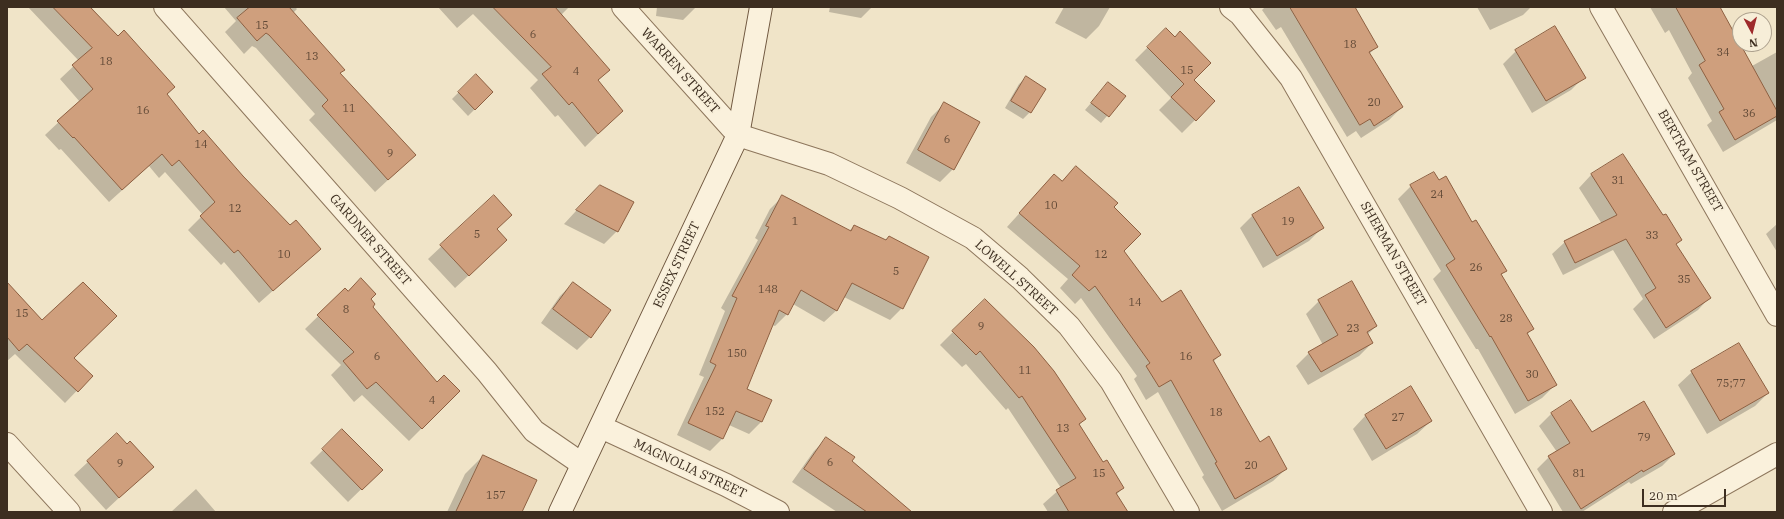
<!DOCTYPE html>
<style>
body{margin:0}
#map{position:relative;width:1784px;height:519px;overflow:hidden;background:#f0e4c8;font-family:"IBM Plex Serif",serif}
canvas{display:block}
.frame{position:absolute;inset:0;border:8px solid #3d2e20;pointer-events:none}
.north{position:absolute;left:1732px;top:12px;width:40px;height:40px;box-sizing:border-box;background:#f7eed8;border:1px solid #ada18e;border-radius:50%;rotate:173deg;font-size:11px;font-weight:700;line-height:16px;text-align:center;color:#3d2e20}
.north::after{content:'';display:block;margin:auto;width:14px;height:18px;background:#9e2a2b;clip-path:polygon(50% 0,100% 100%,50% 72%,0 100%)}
.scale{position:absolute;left:1642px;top:489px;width:84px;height:18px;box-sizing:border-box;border:2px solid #3d2e20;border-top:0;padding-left:5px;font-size:12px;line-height:14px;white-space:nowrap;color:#3d2e20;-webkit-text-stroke:3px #f7eed8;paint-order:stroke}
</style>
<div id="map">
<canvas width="1784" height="519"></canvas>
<div class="frame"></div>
<div class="north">N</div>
<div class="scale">20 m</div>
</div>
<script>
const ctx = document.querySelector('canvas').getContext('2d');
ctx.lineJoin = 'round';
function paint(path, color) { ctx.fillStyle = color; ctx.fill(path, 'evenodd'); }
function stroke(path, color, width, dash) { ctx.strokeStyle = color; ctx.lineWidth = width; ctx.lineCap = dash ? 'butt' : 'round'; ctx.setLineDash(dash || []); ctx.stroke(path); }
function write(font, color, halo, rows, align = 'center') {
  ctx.font = font + ' "IBM Plex Serif",serif'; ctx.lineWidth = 3.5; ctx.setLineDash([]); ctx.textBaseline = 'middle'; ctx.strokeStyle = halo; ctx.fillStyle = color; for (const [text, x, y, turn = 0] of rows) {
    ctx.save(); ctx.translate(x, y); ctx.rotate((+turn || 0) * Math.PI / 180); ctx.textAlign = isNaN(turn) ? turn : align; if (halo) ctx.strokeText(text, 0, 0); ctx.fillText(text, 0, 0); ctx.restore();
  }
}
paint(new Path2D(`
 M28,7H91L118,37L174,87L167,95L199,135L243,177L290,226L320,249L259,303L224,262L221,265L188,230L203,215L165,172L159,178L149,166L109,202L61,149L59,150L45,135L80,102L60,79L79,61Z
 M224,7H295L297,9L293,13L339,74L415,155L375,192L309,120L315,114L256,48L252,46L244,54L225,32L236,21Z
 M438,7H569L562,14L564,18L608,70L598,81L622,111L585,147L558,115L555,117L530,88L538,80L473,14L457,28Z
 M657,7H696L683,20L656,16Z
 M830,7H872L861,18L829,12Z
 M1064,7H1110L1099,26L1086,39L1055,23Z
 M1265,7H1349L1377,47L1369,54L1402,107L1389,120L1361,138L1356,131L1347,137L1281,27L1276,30L1262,10Z
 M1477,7H1531L1523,15L1490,30Z
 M1650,7H1719L1752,66L1777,52V120L1723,152L1707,125L1712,121L1688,78L1692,73L1669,30L1665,33Z
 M1148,47L1193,80L1214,101L1182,133L1159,110L1171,98L1135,60Z
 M1516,51L1584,77L1571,90L1532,113L1503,64Z
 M476,75L492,92L468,116L452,99Z
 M1026,78L1030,112L1023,119L1005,108L1019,84Z
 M1108,83L1124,96L1101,123L1085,110Z
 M944,104L953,169L940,182L906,163L931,117Z
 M1623,155L1663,217L1681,240L1675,245L1710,297L1698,310L1654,339L1633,309L1643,299L1613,250L1563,275L1552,254L1565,242L1602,224L1579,188L1591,175Z
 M1076,167L1113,207L1123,250L1161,303L1220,355L1213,362L1260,443L1286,469L1273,481L1222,511L1202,477L1204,475L1158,392L1146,400L1134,379L1137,376L1081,298L1075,304L1060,288L1068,279L1007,227L1054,175L1061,182Z
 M1411,186L1472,223L1505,271L1501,275L1532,329L1527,335L1555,385L1542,398L1515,414L1478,349H1476L1433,279L1441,271L1398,199Z
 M494,197L511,215L496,230L493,253L455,288L428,259Z
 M782,197L849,231L854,226L885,240L889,237L902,308L890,320L844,297L837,310L824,322L793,304L787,314L775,326L772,325L745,389L770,401L761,422L749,434L729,425L722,439L710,451L677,435L704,377L699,375L725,311L721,308L758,240L755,238L770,209Z
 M587,199L617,231L604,244L564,224Z
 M1253,215L1322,228L1309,241L1263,268L1240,228Z
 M1777,224V252L1766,234Z
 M573,283L590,337L577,350L541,323L560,296Z
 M345,290L348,293L369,299L372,307L437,383L459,391L409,441L362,395L354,402L331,375L341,365L305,329Z
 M985,300L1085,419L1078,426L1103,464L1123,488L1116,495L1126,512H1048L1043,504L1061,488L1008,408L1006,410L966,364L962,367L940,345Z
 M1319,301L1376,326L1367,335L1372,343L1359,356L1308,385L1296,366L1309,353L1323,345L1306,314Z
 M7,304L73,359L91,376L65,403L15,354L7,361Z
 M1692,372L1768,393L1755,406L1707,434L1678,385Z
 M1571,402L1591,433L1674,454L1662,466L1631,484L1629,482L1582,512H1563L1537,469L1549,457L1557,452L1539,426L1551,414Z
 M1366,415L1431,421L1417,434L1372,461L1353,429Z
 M342,431L381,470L348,502L310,463Z
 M117,435L126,445L152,467L106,510L74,475Z
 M826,439L851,461L911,512H837L792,482L814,451Z
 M483,456L521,512H447L465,474Z
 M196,489L216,512H171Z`), '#0003');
const building = new Path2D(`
 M53,7H90L118,36L124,30L175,87L167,94L199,134L203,130L243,176L290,225L296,220L321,249L273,291L238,250L234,253L200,216L215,202L179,160L172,166L162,154L122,190L74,137L73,138L57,121L93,89L72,65L92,48Z
 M250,7H289L345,70L340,73L416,155L388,180L322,106L328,100L269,35L266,33L257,41L237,18Z
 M493,7H555L610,70L598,80L623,111L598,134L572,102L569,105L542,74L551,67Z
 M1290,7H1355L1378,47L1369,52L1403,107L1374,126L1370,119L1360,125Z
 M1676,7H1720L1777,111V116L1735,140L1719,112L1724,109L1699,65L1705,61Z
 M1555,26L1586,78L1546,101L1515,50Z
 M1166,28L1175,37L1180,31L1211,63L1194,80L1215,101L1196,121L1171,97L1184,84L1147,47Z
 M476,74L493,92L475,110L458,92Z
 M1026,76L1046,89L1031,113L1011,101Z
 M1108,82L1126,96L1109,117L1091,103Z
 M944,102L980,122L954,170L918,150Z
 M1623,154L1663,215L1666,214L1682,240L1676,244L1711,298L1666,328L1645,295L1656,288L1626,239L1575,263L1564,241L1617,215L1591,174Z
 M1076,166L1118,203L1114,207L1141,234L1124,251L1162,302L1181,290L1221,355L1213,360L1260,442L1269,436L1287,469L1235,499L1215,463L1217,462L1171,380L1159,387L1146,366L1150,363L1095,286L1089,291L1072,275L1080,266L1019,213L1054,174L1062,181Z
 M1434,172L1439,180L1446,176L1472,222L1476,220L1507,271L1501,274L1534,329L1527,333L1557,385L1528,401L1491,336L1490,337L1446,265L1455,259L1410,185Z
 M600,185L634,202L618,232L576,210Z
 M1299,187L1324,228L1277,256L1252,215Z
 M494,195L512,215L497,229L507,240L469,276L440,245Z
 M782,195L851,231L854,225L886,240L889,236L929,257L903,309L852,283L837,311L801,290L788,315L779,310L747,389L772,400L762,422L736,411L723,439L688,423L716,365L710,362L737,298L732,296L769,227L766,226Z
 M361,278L376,294L371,299L375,304L373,307L437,382L444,375L460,391L422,429L376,382L367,389L343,361L354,352L317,315L345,288L348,291Z
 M1352,281L1377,326L1367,332L1373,343L1321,372L1308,352L1338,335L1318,300Z
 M7,282L42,320L83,282L117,316L74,358L93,376L78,392L27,344L19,351L7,337Z
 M573,282L611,310L591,338L553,309Z
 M985,299L1034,347L1054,371L1086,419L1079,424L1103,462L1107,460L1124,488L1116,493L1128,512H1069L1056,490L1076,478L1022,396L1019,398L980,351L976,355L952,331Z
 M1739,343L1769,393L1720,421L1691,371Z
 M1411,386L1432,421L1386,449L1365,415Z
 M1571,400L1592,432L1644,401L1675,454L1643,472L1642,470L1581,509L1548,456L1570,443L1551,413Z
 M342,429L383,470L362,490L322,449Z
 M117,433L127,444L130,441L154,467L119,498L87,461Z
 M826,437L855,457L852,461L912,512H867L804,469Z
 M483,455L537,480L522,512H456Z`);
paint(building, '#cf9f7d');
stroke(building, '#8d5f41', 1);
const minor = new Path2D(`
 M165,7L487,372L534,431L582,464
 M623,7L738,135L829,164L900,198L973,238L1020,278L1069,326L1111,381L1188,512
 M1231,7L1240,14L1291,78L1541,512
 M1601,7L1777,315
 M601,427L726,485L778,512
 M1674,512L1777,454`);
const tertiary = new Path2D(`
 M7,444L69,512`);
const secondary = new Path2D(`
 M560,512L738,135L761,7`);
stroke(minor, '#8d765c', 24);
stroke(tertiary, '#8d765c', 24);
stroke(secondary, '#6f573f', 24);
stroke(minor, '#faf1dc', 22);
stroke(tertiary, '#faf1dc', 22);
stroke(secondary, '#faf1dc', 22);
write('11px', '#624a37', null, [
 ["15",262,26],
 ["6",533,35],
 ["18",1350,45],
 ["34",1723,53],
 ["13",312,57],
 ["18",106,62],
 ["15",1187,71],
 ["4",576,72],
 ["20",1374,103],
 ["11",349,109],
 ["16",143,111],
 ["36",1749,114],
 ["6",947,140],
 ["14",201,145],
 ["9",390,154],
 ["31",1618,181],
 ["24",1437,195],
 ["10",1051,206],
 ["12",235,209],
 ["1",795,222],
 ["19",1288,222],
 ["5",477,235],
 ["33",1652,236],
 ["10",284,255],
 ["12",1101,255],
 ["26",1476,268],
 ["5",896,272],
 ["35",1684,280],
 ["148",768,290],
 ["14",1135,303],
 ["8",346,310],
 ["15",22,314],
 ["28",1506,319],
 ["9",981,327],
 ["23",1353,329],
 ["150",737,354],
 ["6",377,357],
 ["16",1186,357],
 ["11",1025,371],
 ["30",1532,375],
 ["75;77",1731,384],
 ["4",432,401],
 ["152",715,412],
 ["18",1216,413],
 ["27",1398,418],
 ["13",1063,429],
 ["79",1644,438],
 ["6",830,463],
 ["9",120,464],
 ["20",1251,466],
 ["15",1099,474],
 ["81",1579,474],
 ["157",496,496]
]);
write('13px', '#3d2e20', '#f7eed8', [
 ["WARREN STREET",680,71,48],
 ["BERTRAM STREET",1690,161,60],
 ["GARDNER STREET",370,240,49],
 ["SHERMAN STREET",1393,254,60],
 ["ESSEX STREET",677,265,-65],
 ["LOWELL STREET",1016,278,42],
 ["MAGNOLIA STREET",690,469,25]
]);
</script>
